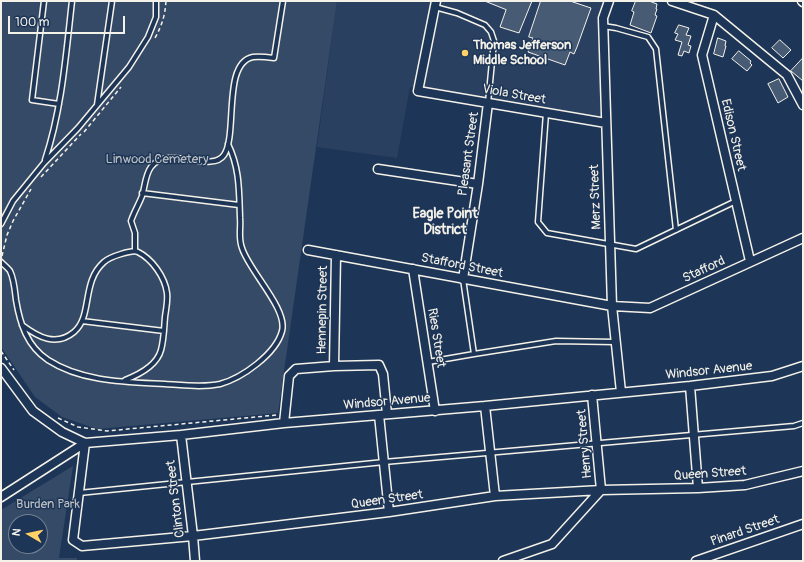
<!DOCTYPE html>
<style>
body{margin:0}
#map{position:relative;width:804px;height:562px;overflow:hidden;background:#1d3557;font-family:Pangolin,sans-serif}
canvas{display:block}
.frame{position:absolute;inset:0;border:2px solid #f4f1e8;pointer-events:none}
.north{position:absolute;left:8px;top:514px;width:40px;height:40px;box-sizing:border-box;background:#1d3557;border:1px solid #738091;border-radius:50%;rotate:279deg;font-size:11px;font-weight:700;line-height:16px;text-align:center;color:#f4f1e8}
.north::after{content:'';display:block;margin:auto;width:14px;height:18px;background:#ffd166;clip-path:polygon(50% 0,100% 100%,50% 72%,0 100%)}
.scale{position:absolute;left:8px;top:16px;width:117px;height:18px;box-sizing:border-box;border:2px solid #f4f1e8;border-top:0;padding-left:5px;font-size:12px;line-height:14px;white-space:nowrap;color:#f4f1e8;-webkit-text-stroke:3px #1d3557;paint-order:stroke}
</style>
<div id="map">
<canvas width="804" height="562"></canvas>
<div class="frame"></div>
<div class="north">N</div>
<div class="scale">100 m</div>
</div>
<script>
const ctx = document.querySelector('canvas').getContext('2d');
ctx.lineJoin = 'round';
function paint(path, color) { ctx.fillStyle = color; ctx.fill(path, 'evenodd'); }
function stroke(path, color, width, dash) { ctx.strokeStyle = color; ctx.lineWidth = width; ctx.lineCap = dash ? 'butt' : 'round'; ctx.setLineDash(dash || []); ctx.stroke(path); }
function write(font, color, halo, rows, align = 'center') {
  ctx.font = font + ' Pangolin,sans-serif'; ctx.lineWidth = 3; ctx.setLineDash([]); ctx.textBaseline = 'middle'; ctx.strokeStyle = halo; ctx.fillStyle = color; for (const [text, x, y, turn = 0] of rows) {
    ctx.save(); ctx.translate(x, y); ctx.rotate((+turn || 0) * Math.PI / 180); ctx.textAlign = isNaN(turn) ? turn : align; if (halo) ctx.strokeText(text, 0, 0); ctx.fillText(text, 0, 0); ctx.restore();
  }
}
paint(new Path2D(`
 M337,1H606L598,19L603,119L410,87L397,158L317,147Z`), '#2a4060');
paint(new Path2D(`
 M1,1H337L278,413L97,429L62,417L35,397L1,347Z
 M73,466L59,558H77V561H1V510ZM16,522H40V546H16Z`), '#354a67');
const building = new Path2D(`
 M485,1H532L519,33L500,27L506,10Z
 M541,1H570L591,8L577,47L574,54L570,52L565,65L528,52L533,38L529,37Z
 M636,1H649L657,4L656,9H657L655,15L657,16L651,33L630,25L634,12L632,11Z
 M679,25L689,28L686,35L691,36L688,45L691,46L689,53L684,51L682,56L678,55L682,42L675,40L678,34L675,33Z
 M718,38L726,41L725,46H726L723,57L714,54Z
 M780,40L791,50L783,58L772,48Z
 M739,51L751,61L750,63L752,65L747,71L732,59Z
 M803,58V81L791,71Z
 M779,79L788,97L778,103L768,84Z`);
paint(building, '#485b74');
stroke(building, '#f4f1e8', 1);
const service = new Path2D(`
 M44,1L32,100L59,104
 M435,7L457,13L485,25L491,32L494,41L488,103
 M603,26L616,28L648,37L656,49L676,230
 M97,105L112,1
 M546,113L538,222L547,233L636,249L736,201
 M45,160C62,109 66,54 72,1
 M142,193L239,205
 M1,224L13,201L44,163L78,128L129,67L148,37L156,17V1
 M135,251V233L131,221C134,212 139,204 142,196C145,187 145,175 151,167C168,144 211,174 224,155C238,134 222,63 253,57C259,56 267,57 274,58L283,1
 M1,262C4,265 8,268 10,271C14,279 15,291 16,300C20,324 27,346 48,360C82,382 126,382 165,384C183,385 202,388 220,384C242,378 276,354 282,331C288,309 249,271 242,248C238,238 241,228 240,218C239,191 240,169 228,144
 M463,279L474,354L556,341L615,342
 M82,321L164,331
 M22,325C38,337 56,347 74,332C93,316 81,282 104,262C109,257 133,249 138,252C152,259 165,277 167,293C168,301 166,309 165,317C164,328 164,339 161,350C157,365 138,375 125,380
 M428,362L474,354
 M79,493L384,462L794,426L803,423`);
const minor = new Path2D(`
 M436,1L418,91L606,123
 M609,1L603,18L612,306L621,392
 M672,1L714,15L787,75L803,105
 M802,1L803,2
 M714,15L702,55L750,261
 M378,169L478,184
 M308,250L612,306L650,308L803,238
 M413,269L435,411
 M463,279L478,184L488,103
 M334,366L379,365L383,374L387,414
 M1,368L33,411L62,432L85,443L181,435L284,423L485,406L690,386L772,376L803,366
 M690,386L698,488
 M485,406L495,496
 M379,415L389,512
 M284,423L289,376L296,369L334,366L336,255
 M181,435L193,536L195,561
 M85,443L73,540L82,546L193,536L389,512L495,496L601,490L698,488L745,485L803,471
 M1,497L85,443
 M503,561L552,544L601,490L592,395
 M696,561L803,524`);
stroke(service, '#f4f1e8', 7);
stroke(minor, '#f4f1e8', 11);
stroke(new Path2D(`
 M155,38C162,25 165,16 166,1
 M84,132L121,87
 M41,177L81,134
 M2,256L7,235L13,221L31,189
 M1,351L14,370
 M58,418L78,427L107,431L277,415`), '#f4f1e8', 1.5, [4, 3]);
stroke(service, '#1d3557', 4);
stroke(minor, '#1d3557', 8);
for (const [x, y, r, color] of [
 [465,53,4,"#ffd166"]
]) { const dot = new Path2D(); dot.arc(x, y, r, 0, 2 * Math.PI); ctx.fillStyle = color; ctx.fill(dot); stroke(dot, '#1d3557', 1.5); }
write('bold 13px', '#f4f1e8', '#1d3557', [
 ["Thomas Jefferson",473,46],
 ["Middle School",473,61]
], 'left');
write('13px', '#f4f1e8', '#1d3557', [
 ["Viola Street",514,95,10],
 ["Edison Street",733,135,77],
 ["Pleasant Street",469,154,-82],
 ["Merz Street",596,197,-92],
 ["Stafford Street",462,266,11],
 ["Stafford",704,270,-25],
 ["Hennepin Street",323,310,-89],
 ["Ries Street",436,338,81],
 ["Windsor Avenue",709,371,-6],
 ["Windsor Avenue",387,402,-5],
 ["Henry Street",585,444,-95],
 ["Queen Street",710,474,-4],
 ["Clinton Street",176,499,-97],
 ["Queen Street",387,500,-8],
 ["Pinard Street",745,531,-19]
]);
write('13px', '#bbbfc1', '#1d3557', [
 ["Linwood Cemetery",157,160],
 ["Burden Park",48,505]
]);
write('bold 14px', '#f4f1e8', '#1d3557', [
 ["Eagle Point",445,214],
 ["District",445,230]
]);
</script>
